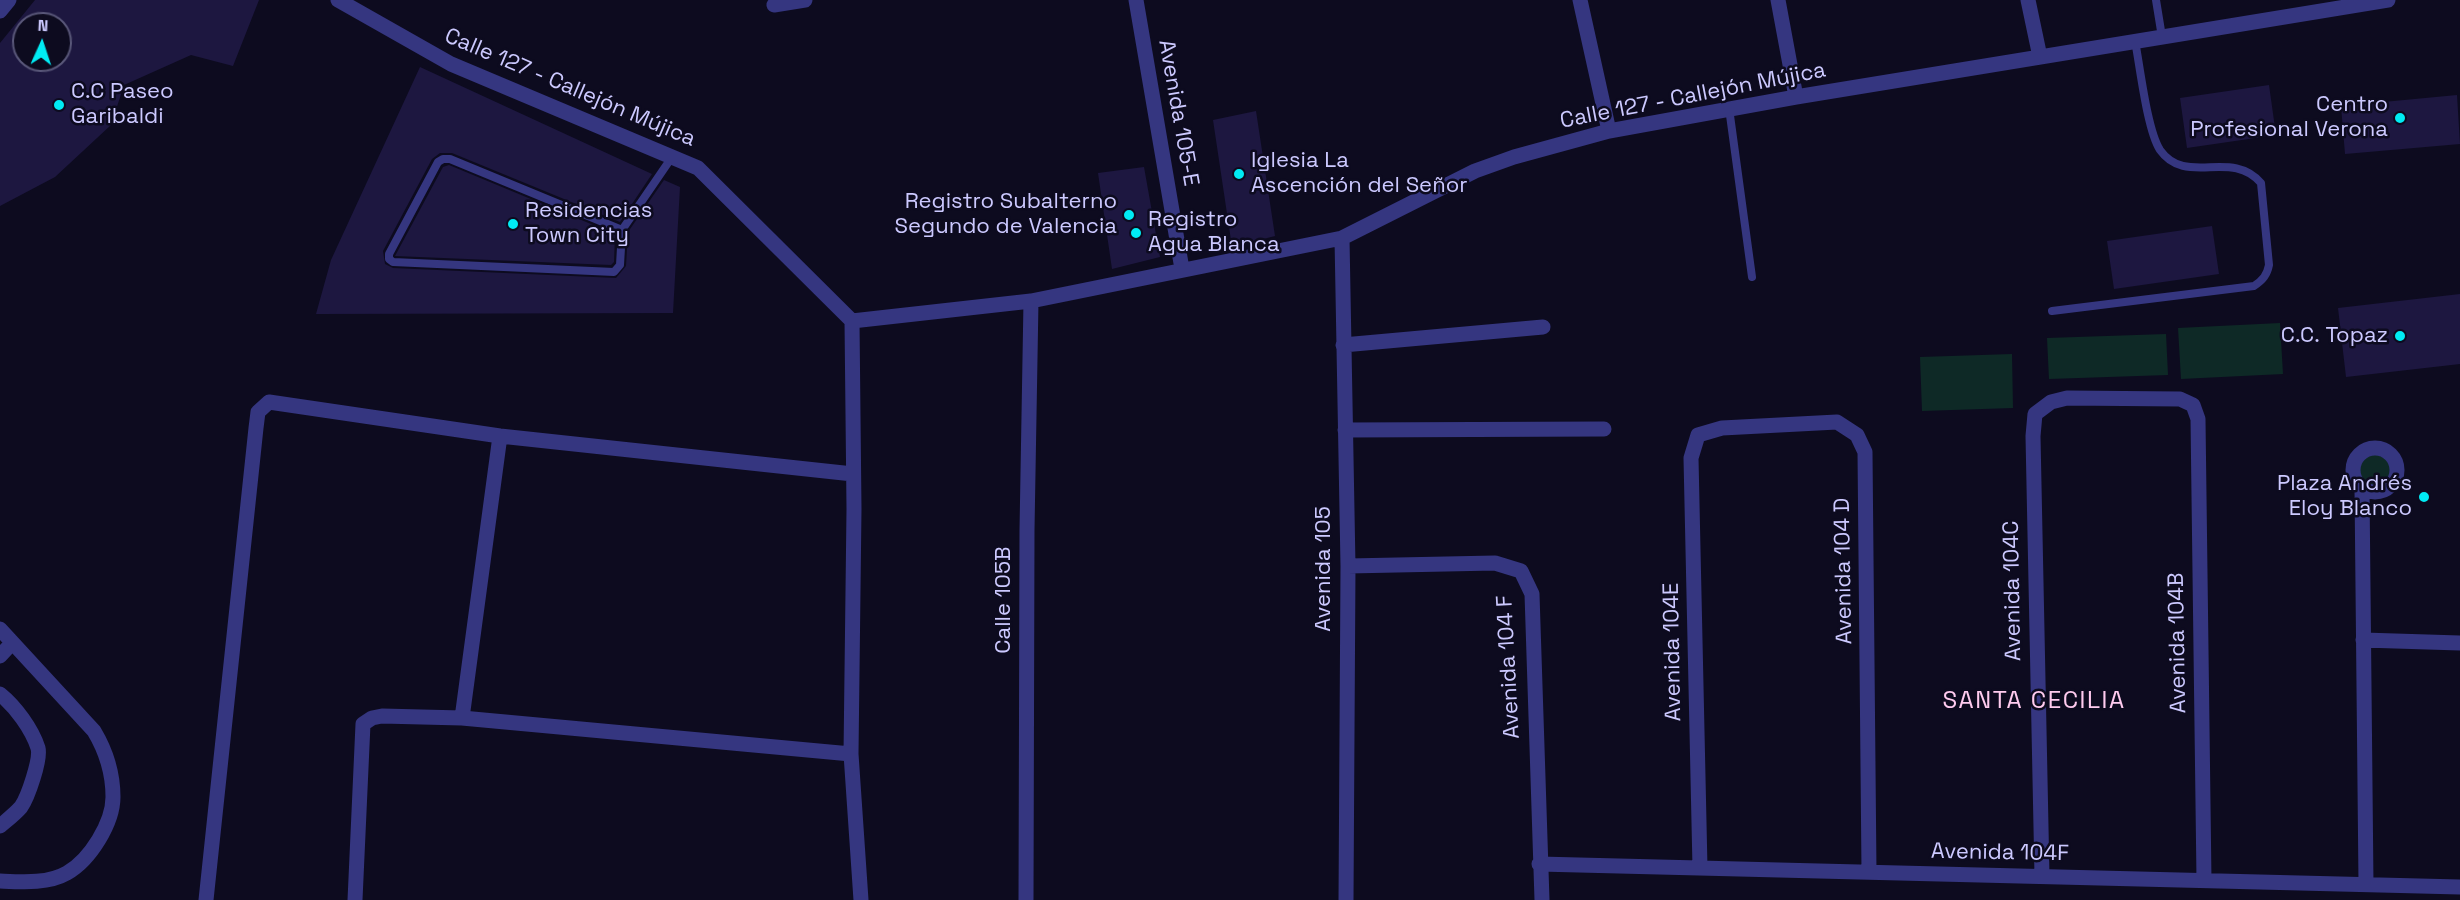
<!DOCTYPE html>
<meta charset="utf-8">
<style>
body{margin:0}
#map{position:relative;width:2460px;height:900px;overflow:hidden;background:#0d0b1f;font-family:"Space Grotesk",sans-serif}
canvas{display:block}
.north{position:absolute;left:12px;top:12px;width:60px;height:60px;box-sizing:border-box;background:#0d0b1f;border:2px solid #595779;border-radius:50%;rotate:3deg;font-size:16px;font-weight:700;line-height:24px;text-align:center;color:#ccc9ff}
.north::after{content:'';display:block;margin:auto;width:21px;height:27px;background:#00ebf4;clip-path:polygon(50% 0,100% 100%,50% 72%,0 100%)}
</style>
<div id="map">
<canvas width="2460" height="900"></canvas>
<div class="north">N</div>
</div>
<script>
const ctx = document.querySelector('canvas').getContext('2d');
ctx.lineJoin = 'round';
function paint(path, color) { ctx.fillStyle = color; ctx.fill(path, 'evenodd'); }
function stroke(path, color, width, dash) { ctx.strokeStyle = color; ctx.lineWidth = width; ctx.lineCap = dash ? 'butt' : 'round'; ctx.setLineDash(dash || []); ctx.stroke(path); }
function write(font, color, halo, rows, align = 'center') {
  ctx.font = font + ' "Space Grotesk",sans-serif'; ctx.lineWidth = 5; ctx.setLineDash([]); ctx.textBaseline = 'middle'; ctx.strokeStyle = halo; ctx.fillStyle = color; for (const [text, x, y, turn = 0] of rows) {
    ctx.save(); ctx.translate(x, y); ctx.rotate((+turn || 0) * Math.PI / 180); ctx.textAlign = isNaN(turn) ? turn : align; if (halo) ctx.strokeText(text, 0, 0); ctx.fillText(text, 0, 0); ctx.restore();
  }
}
paint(new Path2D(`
 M2280,323L2283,374L2181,379L2178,328Z
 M2166,334L2168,375L2049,379L2047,338Z
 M2012,354L2013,408L1922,411L1920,357Z
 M2376,454L2386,459L2391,468L2389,478L2379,492C2374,488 2366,485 2362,480C2352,468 2363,456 2376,454Z`), '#0e2926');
paint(new Path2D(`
 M35,0H259L233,66L191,55L124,85L111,125L55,177L0,206V43ZM24,24H60V60H24Z
 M420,67L652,174L620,222L452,153H440L432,159L383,251L385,264L393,268L616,278L626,266L628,232L664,180L680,187L673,313L316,314L331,260Z
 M2269,85L2276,135L2187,148L2180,98Z
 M2457,95L2460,144L2345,154L2341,106Z
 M1256,111L1275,236L1232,247L1213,120Z
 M449,165L615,234L614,262L611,265L395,256L443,167Z
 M1144,167L1160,257L1112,269L1098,173Z
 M2212,226L2219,274L2114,289L2107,241Z
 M2460,294V364L2346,377L2338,308Z`), '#1d1740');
stroke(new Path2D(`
 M2156,0L2162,37
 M1729,108L1752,277
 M622,230L450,159H443L438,162L389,254V259L393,262L614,272L620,265L622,230L672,157
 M2052,311L2254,286C2263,280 2267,275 2269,265L2261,183C2231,148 2186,187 2160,150C2147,130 2140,66 2135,41`), '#353680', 8);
stroke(new Path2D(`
 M338,0L451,64L698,168L852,321L1031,301L1342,238L1475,171L1514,157L1609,131L1796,97L2388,0
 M1136,0L1182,269
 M1580,0L1609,131
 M1778,0L1796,97
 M2028,0L2040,57
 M774,5L805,0
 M0,11L9,0
 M1342,238L1348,566L1346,900
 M852,321L854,509L851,754L861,900
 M1343,345L1543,327
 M1345,430L1604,429
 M500,436L462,718L851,754
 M2353 470a22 22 0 1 1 44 0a22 22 0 1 1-44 0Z
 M2362,489L2366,884
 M1348,566L1495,563L1521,571L1532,594L1542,900
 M0,629L94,731C106,751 113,773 113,797C113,823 90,860 67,873C48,884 22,882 0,881
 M2363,640L2460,643
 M0,656L12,643
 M0,694C15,706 32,729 38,748C41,759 28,797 21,807C15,814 7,820 0,826
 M1539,864L2460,887
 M1700,868L1691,458L1698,435L1722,428L1837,422L1857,435L1865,452L1869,872
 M2042,876L2033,436L2035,414L2051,402L2067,398L2180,399L2193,405L2198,419L2204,880
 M206,900L256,428L258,412L269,402L500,436L853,474
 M355,900L363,724L372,718L382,716L462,718
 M1026,900L1027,530L1031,301`), '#353680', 15);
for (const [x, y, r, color] of [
 [59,105,6,"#00ebf4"],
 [2400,118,6,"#00ebf4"],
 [1239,174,6,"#00ebf4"],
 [1129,215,6,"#00ebf4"],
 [513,224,6,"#00ebf4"],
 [1136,233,6,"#00ebf4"],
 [2400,336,6,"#00ebf4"],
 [2424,497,6,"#00ebf4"]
]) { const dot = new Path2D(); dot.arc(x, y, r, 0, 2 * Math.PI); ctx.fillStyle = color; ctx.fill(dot); stroke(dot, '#0d0b1f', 2); }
write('22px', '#ccc9ff', '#0d0b1f', [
 ["Calle 127 - Callejón Mújica",570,88,23],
 ["Calle 127 - Callejón Mújica",1693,96,-11],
 ["Avenida 105-E",1178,113,80],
 ["Avenida 105",1324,569,-90],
 ["Avenida 104 D",1844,571,-91],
 ["Avenida 104C",2013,591,-91],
 ["Calle 105B",1004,600,-90],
 ["Avenida 104B",2178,643,-91],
 ["Avenida 104E",1673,652,-91],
 ["Avenida 104 F",1509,667,-93],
 ["Avenida 104F",2000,853,1]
]);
write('22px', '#ccc9ff', '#0d0b1f', [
 ["C.C Paseo",71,92],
 ["Garibaldi",71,117],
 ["Centro",2388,105,"right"],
 ["Profesional Verona",2388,130,"right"],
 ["Iglesia La",1251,161],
 ["Ascención del Señor",1251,186],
 ["Registro Subalterno",1117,202,"right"],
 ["Segundo de Valencia",1117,227,"right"],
 ["Residencias",525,211],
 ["Town City",525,236],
 ["Registro",1148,220],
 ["Agua Blanca",1148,245],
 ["C.C. Topaz",2388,336,"right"],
 ["Plaza Andrés",2412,484,"right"],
 ["Eloy Blanco",2412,509,"right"]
], 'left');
ctx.letterSpacing = '1.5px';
write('24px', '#ffcbef', '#0d0b1f', [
 ["SANTA CECILIA",2034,701]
]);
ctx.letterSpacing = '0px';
</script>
